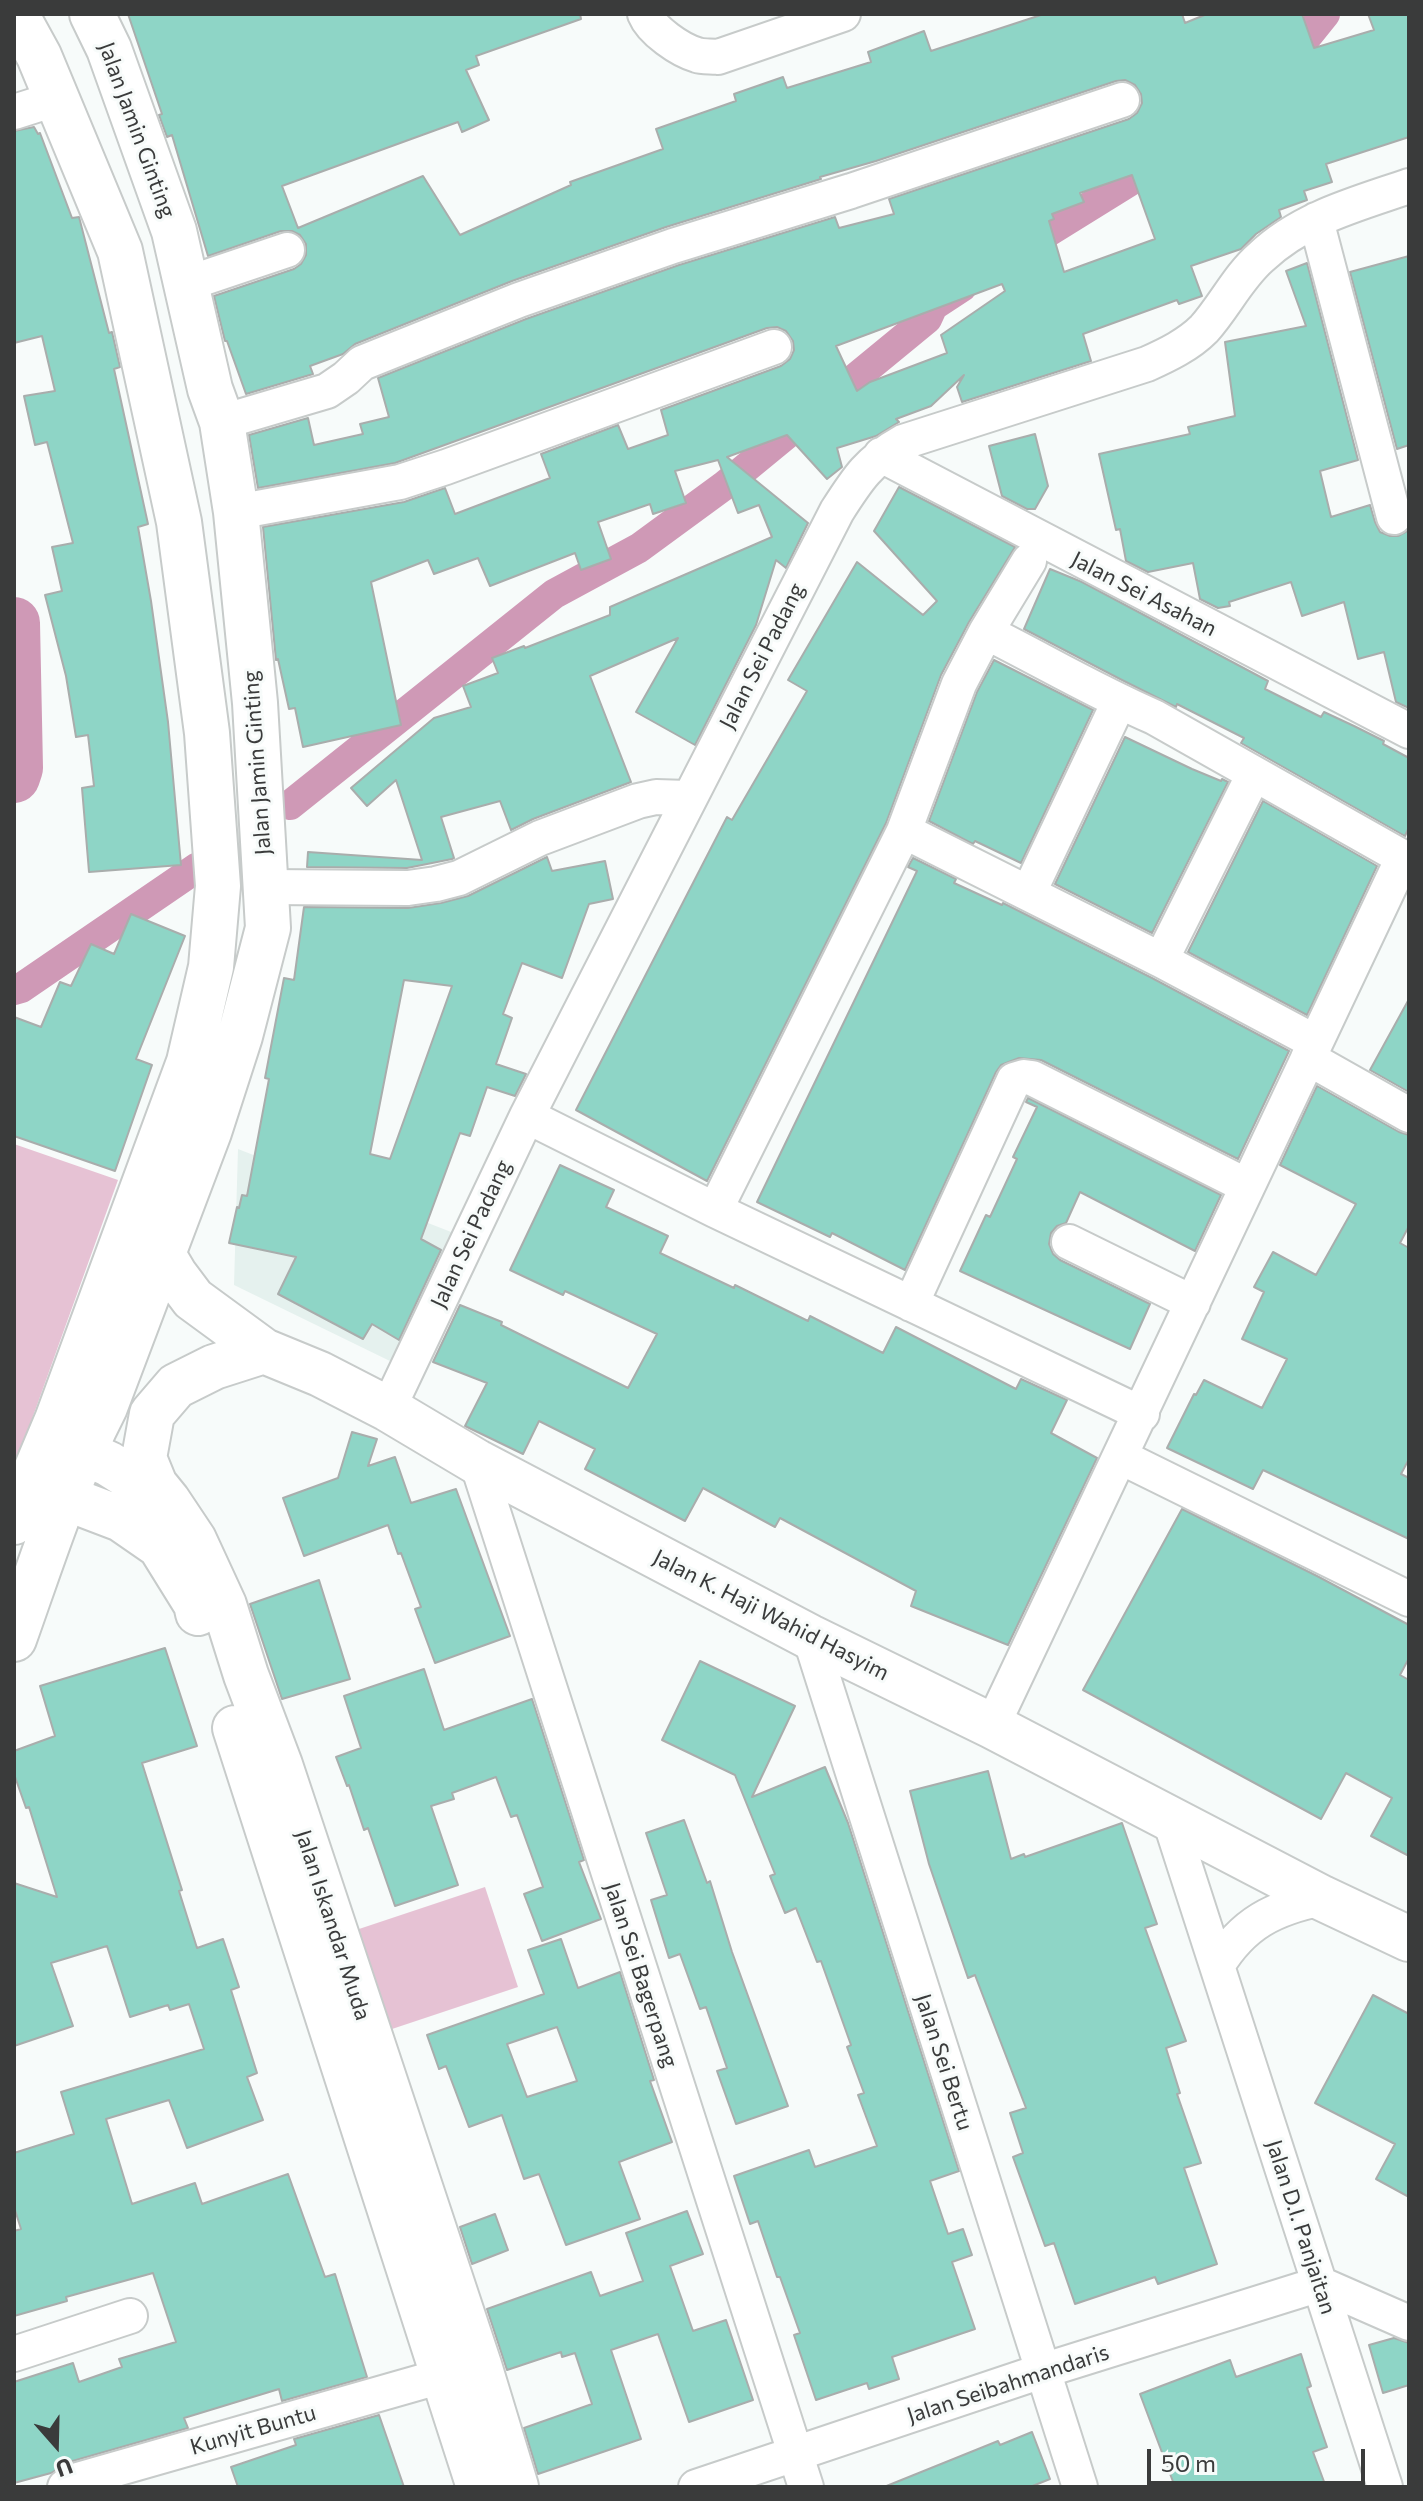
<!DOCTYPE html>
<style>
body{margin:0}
#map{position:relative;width:1423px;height:2501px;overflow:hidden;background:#f7fbfa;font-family:Commissioner,sans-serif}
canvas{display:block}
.frame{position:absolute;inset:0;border:16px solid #3a3b3b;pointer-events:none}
.north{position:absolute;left:16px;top:2405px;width:80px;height:80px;-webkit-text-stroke:6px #f7fbfa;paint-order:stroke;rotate:160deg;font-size:22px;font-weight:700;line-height:32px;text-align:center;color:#3a3b3b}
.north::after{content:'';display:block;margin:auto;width:28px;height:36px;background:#3a3b3b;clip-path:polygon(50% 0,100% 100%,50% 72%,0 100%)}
.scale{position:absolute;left:1147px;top:2449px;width:218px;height:36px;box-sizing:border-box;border:4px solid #3a3b3b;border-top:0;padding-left:10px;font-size:24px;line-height:28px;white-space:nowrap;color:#3a3b3b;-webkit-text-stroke:6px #f7fbfa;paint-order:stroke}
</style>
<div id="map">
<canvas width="1423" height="2501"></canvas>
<div class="frame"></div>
<div class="north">U</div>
<div class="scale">50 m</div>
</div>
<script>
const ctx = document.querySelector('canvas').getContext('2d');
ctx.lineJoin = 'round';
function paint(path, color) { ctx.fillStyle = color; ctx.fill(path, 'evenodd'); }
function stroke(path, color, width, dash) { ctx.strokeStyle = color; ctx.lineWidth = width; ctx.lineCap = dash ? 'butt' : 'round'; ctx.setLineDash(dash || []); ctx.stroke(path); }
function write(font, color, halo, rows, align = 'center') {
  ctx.font = font + ' Commissioner,sans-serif'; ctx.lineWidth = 6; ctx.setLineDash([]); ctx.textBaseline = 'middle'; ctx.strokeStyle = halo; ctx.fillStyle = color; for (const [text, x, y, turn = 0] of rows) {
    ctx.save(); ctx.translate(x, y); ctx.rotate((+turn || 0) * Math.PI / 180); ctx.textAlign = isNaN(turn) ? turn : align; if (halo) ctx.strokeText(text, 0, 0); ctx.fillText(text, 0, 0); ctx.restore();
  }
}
paint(new Path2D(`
 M238,1149L464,1237L394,1363L234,1285Z`), '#e5f1ee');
paint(new Path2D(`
 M14,1144L118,1180L14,1469Z
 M485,1887L518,1987L377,2034L344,1934Z`), '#e6c2d4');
stroke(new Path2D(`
 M1284,65L1325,14
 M1019,250L1169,157
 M290,805L554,594L639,548L725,485L927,319L933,306L962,287
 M14,990L21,988L198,867`), '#cf99b6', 30);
stroke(new Path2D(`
 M14,623L17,768L14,777`), '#cf99b6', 52);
const building = new Path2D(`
 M128,14H580L581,19L476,56L479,65L466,70L489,120L462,132L458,122L282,186L298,228L423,176L460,235L571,185L570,182L663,149L656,129L736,101L734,94L783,77L787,88L871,62L868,52L924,31L931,51L1044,14H1182L1185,23L1207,14H1302L1314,48L1374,30L1368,14H1409V137L1326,164L1332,182L1304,191L1307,200L1279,210L1281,217L1256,234L1241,249L1191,266L1202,296L1179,304L1177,300L1083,334L1091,361L962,402L957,387L964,375L931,406L896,419L899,422L876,436L837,448L842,467L827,479L787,435L727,457L808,523L786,568L776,560L756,625L695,745L636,712L678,638L590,676L631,782L533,819L511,830L500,801L441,817L454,858L452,859L407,868L307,867L308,852L422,860L396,780L367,806L351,788L434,718L471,707L463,686L498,673L492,658L524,646L525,648L610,615V607L772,537L759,505L738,513L718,460L675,471L686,503L653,514L650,504L598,522L611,559L581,570L575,553L490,586L478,558L434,574L428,560L371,582L401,725L303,747L295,708L289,709L278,659L276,660L263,527L404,502L445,488L455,514L550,478L541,454L618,425L628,449L668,435L661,410L781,366L790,359L794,350L793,341L786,331L777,327L767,328L395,463L258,488L249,435L308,418L314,445L363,434L360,424L389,417L378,378L526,319L679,265L835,217L839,228L894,214L889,199L1129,119L1137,113L1142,103L1141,94L1135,85L1125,80L1116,81L876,161L820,177L821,179L666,227L512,281L355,344L343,354L310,366L313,374L246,394L227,341H225L214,296L294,269L301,264L306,255V244L300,235L292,231H281L208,256L172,135L167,137L159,115L162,114ZM1132,175L1155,239L1064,272L1049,221L1054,219L1052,214L1084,202L1080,193ZM1002,284L1005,291L941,335L947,353L870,382L857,391L836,346Z
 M34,127L38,134L40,133L72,218L79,217L109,333L112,332L120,367L114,369L148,524L138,527L151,601L168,722L181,865L89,872L82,788L94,786L88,735L76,737L66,676L45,595L62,591L52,547L73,543L47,442L35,445L24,396L55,391L42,336L14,343V131Z
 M1409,256V445L1397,449L1350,272Z
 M1307,263L1358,460L1320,471L1331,517L1370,505L1375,522L1380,532L1390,536H1398L1409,530V708L1396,702L1384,652L1358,659L1344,602L1302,616L1291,582L1229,602L1230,606L1218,608L1200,599L1193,563L1148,572L1126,561L1120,529L1116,530L1099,454L1190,434L1188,427L1235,416L1225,342L1306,326L1286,271Z
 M1035,434L1048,486L1035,509H1027L1002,496L989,446Z
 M899,487L1015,547L969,622L941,675L886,823L707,1181L576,1110L727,817L732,820L807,691L788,680L857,562L923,615L937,601L874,531Z
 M1050,569L1082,582L1268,681L1265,689L1321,717L1324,712L1354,726L1384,741L1383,744L1409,758V827L1405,836L1241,743L1244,738L1177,704L1176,707L1120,679L1024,629Z
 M994,660L1093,710L1021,863L975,841L973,844L929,821L977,692Z
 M1125,737L1192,769L1221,781L1222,779L1228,782L1152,933L1055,884Z
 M1263,801L1377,866L1307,1015L1188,952Z
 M547,857L552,871L605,861L613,899L589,904L562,978L522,963L503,1014L512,1018L496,1064L526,1074L515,1096L487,1087L470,1136L460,1133L421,1239L441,1250L399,1340L372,1324L363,1339L278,1294L296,1257L229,1243L237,1207L239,1208L242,1195L247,1196L269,1079L265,1078L284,978L294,980L304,907L408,908L441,903L468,896ZM404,980L452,986L390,1159L370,1154Z
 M913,858L956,879L954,883L1002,905L1003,903L1152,978L1289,1051L1238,1159L1041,1060L1019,1058L1001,1065L996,1072L905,1270L832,1233L830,1237L757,1202L917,871L908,867Z
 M131,914L185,936L136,1059L152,1065L115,1171L14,1136V1017L41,1027L60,982L71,986L91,944L114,954Z
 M1409,999V1092L1370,1070Z
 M1317,1086L1399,1132L1409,1135V1226L1400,1243L1409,1248V1459L1401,1474L1409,1478V1539L1263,1470L1253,1489L1167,1448L1194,1394L1196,1395L1204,1380L1262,1408L1287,1359L1242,1339L1264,1292L1254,1287L1273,1252L1316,1275L1356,1204L1280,1165Z
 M1028,1098L1221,1195L1195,1251L1080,1192L1066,1223L1057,1226L1051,1233L1049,1244L1053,1254L1060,1260L1150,1304L1130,1349L960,1271L986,1215L990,1217L1017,1159L1013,1157L1037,1107L1026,1102Z
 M560,1165L614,1190L606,1207L668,1236L660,1253L734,1288L735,1285L808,1321L810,1316L883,1353L896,1327L1016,1389L1021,1379L1067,1400L1051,1433L1097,1458L1008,1645L911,1606L916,1591L780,1518L775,1527L703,1488L685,1521L585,1469L595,1449L539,1421L523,1454L465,1426L487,1383L433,1362L460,1305L502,1322L501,1325L628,1388L657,1334L565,1291L563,1295L510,1270Z
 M352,1432L377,1439L368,1466L395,1457L411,1503L456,1489L510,1636L435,1663L415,1609L421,1607L401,1553L398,1554L388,1525L304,1556L283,1498L338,1478Z
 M1182,1509L1317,1576L1409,1625V1658L1400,1675L1409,1680V1856L1371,1836L1392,1798L1346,1773L1321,1819L1083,1690Z
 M319,1580L350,1679L282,1699L250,1604Z
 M165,1648L197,1746L142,1763L182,1890L179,1891L197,1948L223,1939L239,1987L231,1990L257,2073L247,2077L263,2120L187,2148L169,2100L106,2119L132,2204L195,2183L202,2204L288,2174L325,2277L335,2274L367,2377L282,2401L279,2389L184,2418L188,2428L69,2462L51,2473L14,2483V2382L73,2363L79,2382L122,2367L119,2359L176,2342L153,2273L66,2297L67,2301L14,2316V2231L21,2229L14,2207V2153L74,2134L61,2092L204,2049L189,2004L170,2010L168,2005L130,2017L107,1946L51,1963L73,2026L14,2046V1883L57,1897L29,1807L26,1808L14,1774V1751L55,1736L40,1686Z
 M700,1661L795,1706L752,1797L825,1767L848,1823L959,2171L930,2181L948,2234L963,2229L972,2255L952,2262L975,2329L892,2357L899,2379L869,2389L867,2383L816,2400L794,2335L800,2333L780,2277H777L758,2221L750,2224L734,2176L809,2150L815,2167L877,2146L858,2095L864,2093L847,2047L851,2045L821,1961L817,1962L796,1908L785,1913L770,1876L775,1874L735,1775L662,1740Z
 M424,1669L444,1730L532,1699L584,1860L579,1862L601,1919L542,1941L524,1894L543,1887L517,1815L511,1817L496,1777L452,1793L454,1799L431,1806L458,1885L395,1906L368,1828L364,1830L349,1785L347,1786L336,1757L361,1748L344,1696Z
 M988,1771L1011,1859L1024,1854L1025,1857L1122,1823L1157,1924L1145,1928L1186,2041L1166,2048L1180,2093L1177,2094L1201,2163L1184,2168L1217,2264L1158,2284L1155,2277L1075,2304L1054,2243L1045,2246L1013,2157L1023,2153L1010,2113L1026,2108L975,1975L968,1978L929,1864L910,1791Z
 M684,1820L707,1883L710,1881L732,1952L788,2106L736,2124L717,2071L727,2068L706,2007L700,2009L680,1954L669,1958L651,1900L667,1895L646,1833Z
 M561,1939L578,1988L620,1972L654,2080L650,2081L672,2142L619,2162L640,2219L566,2245L539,2174L524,2179L502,2115L469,2127L446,2066L439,2069L427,2035L544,1994L528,1950ZM557,2027L577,2081L527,2097L507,2044Z
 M1373,1995L1409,2014V2197L1376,2179L1395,2144L1315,2103Z
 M687,2211L703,2254L670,2266L693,2331L726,2320L753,2400L689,2422L658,2334L611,2350L641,2439L538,2474L524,2428L592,2404L575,2353L562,2357L561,2352L507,2370L487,2309L591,2272L600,2296L643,2281L626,2233Z
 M495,2214L508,2250L472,2264L460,2227Z
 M1394,2338L1409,2343V2385L1383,2393L1369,2345Z
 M1301,2354L1311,2386L1307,2388L1327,2447L1313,2452L1326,2487H1175L1140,2394L1230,2360L1236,2377Z
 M379,2415L404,2487H238L231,2467L296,2445L294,2439Z
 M1032,2432L1050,2479L1030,2487H884L998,2441L1000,2445Z`);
paint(building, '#8ed5c6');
stroke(building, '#a9adac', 2);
const street = new Path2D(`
 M645,14C652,31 680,50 697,55C703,57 711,56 718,57L843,14
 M14,112L58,98
 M1316,220L1394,517
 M186,284L287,250
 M222,422L327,391L346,378L362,363L519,300L673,246L851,191L1122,100
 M881,455L1409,731
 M236,512L400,482L446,467L774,347
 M986,632C1042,660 1096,692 1154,717L1409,861
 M904,831L1161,960L1315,1042
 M265,887L408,888L436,884L459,878L540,838L638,801L656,797L688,798
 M1029,892L1119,702
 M1161,960L1254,774
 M1308,1058L1409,1115
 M527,1116L715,1210L1142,1414
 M715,1210L904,831L959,684L986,632L1029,561
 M1069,1242L1193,1303
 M911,1304L1014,1080L1024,1077L1032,1078L1247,1186
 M388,1409L527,1116L837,511C858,478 869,461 903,442L1147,364C1167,355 1188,345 1204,329C1224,307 1238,277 1261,257C1302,218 1357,204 1409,186
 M1121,1457L1409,1599
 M477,1462L806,2487
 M810,1637L1080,2487
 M992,1726L1403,858
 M1169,1817L1385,2487
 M1217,1966C1243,1923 1274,1908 1322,1898
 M14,2354L130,2316
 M65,2487L74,2481L442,2376
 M696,2487L1042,2371L1320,2284L1409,2323`);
const secondary = new Path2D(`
 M162,1253L175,1275L193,1299L264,1351L320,1374L388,1409L477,1462L810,1637L992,1726L1322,1898L1409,1939
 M51,1437L109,1464L168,1501L194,1540L224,1605L246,1675L280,1765L479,2365L516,2487
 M29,1484L121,1519L160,1546L196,1604L198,1613
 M168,1501L155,1485L144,1458L152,1414L176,1386L214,1367L264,1351
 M235,1728L479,2487`);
const primary = new Path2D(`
 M14,1522L57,1420L189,1062L211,967L218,886L207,733L179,522L120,251L39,56L16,14
 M14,1639C42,1560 67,1481 105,1407L209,1132L240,1036L268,928L255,703L236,512L222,422L210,389L174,231L109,49L92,14`);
stroke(street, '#c7cbca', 38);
stroke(secondary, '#c7cbca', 48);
stroke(primary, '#c7cbca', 48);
stroke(street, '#fff', 34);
stroke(secondary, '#fff', 44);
stroke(primary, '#fff', 44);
write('22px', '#3a3b3b', '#f7fbfa', [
 ["Jalan Jamin Ginting",137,130,70],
 ["Jalan Sei Asahan",1144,594,27],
 ["Jalan Sei Padang",762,656,-63],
 ["Jalan Jamin Ginting",257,763,-94],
 ["Jalan Sei Padang",471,1234,-65],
 ["Jalan K. Haji Wahid Hasyim",771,1615,27],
 ["Jalan Iskandar Muda",333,1925,72],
 ["Jalan Sei Bagerpang",641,1975,72],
 ["Jalan Sei Bertu",944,2062,72],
 ["Jalan D.I. Panjaitan",1301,2227,72],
 ["Jalan Seibahmandaris",1008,2384,-18],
 ["Kunyit Buntu",253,2430,-16]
]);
</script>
